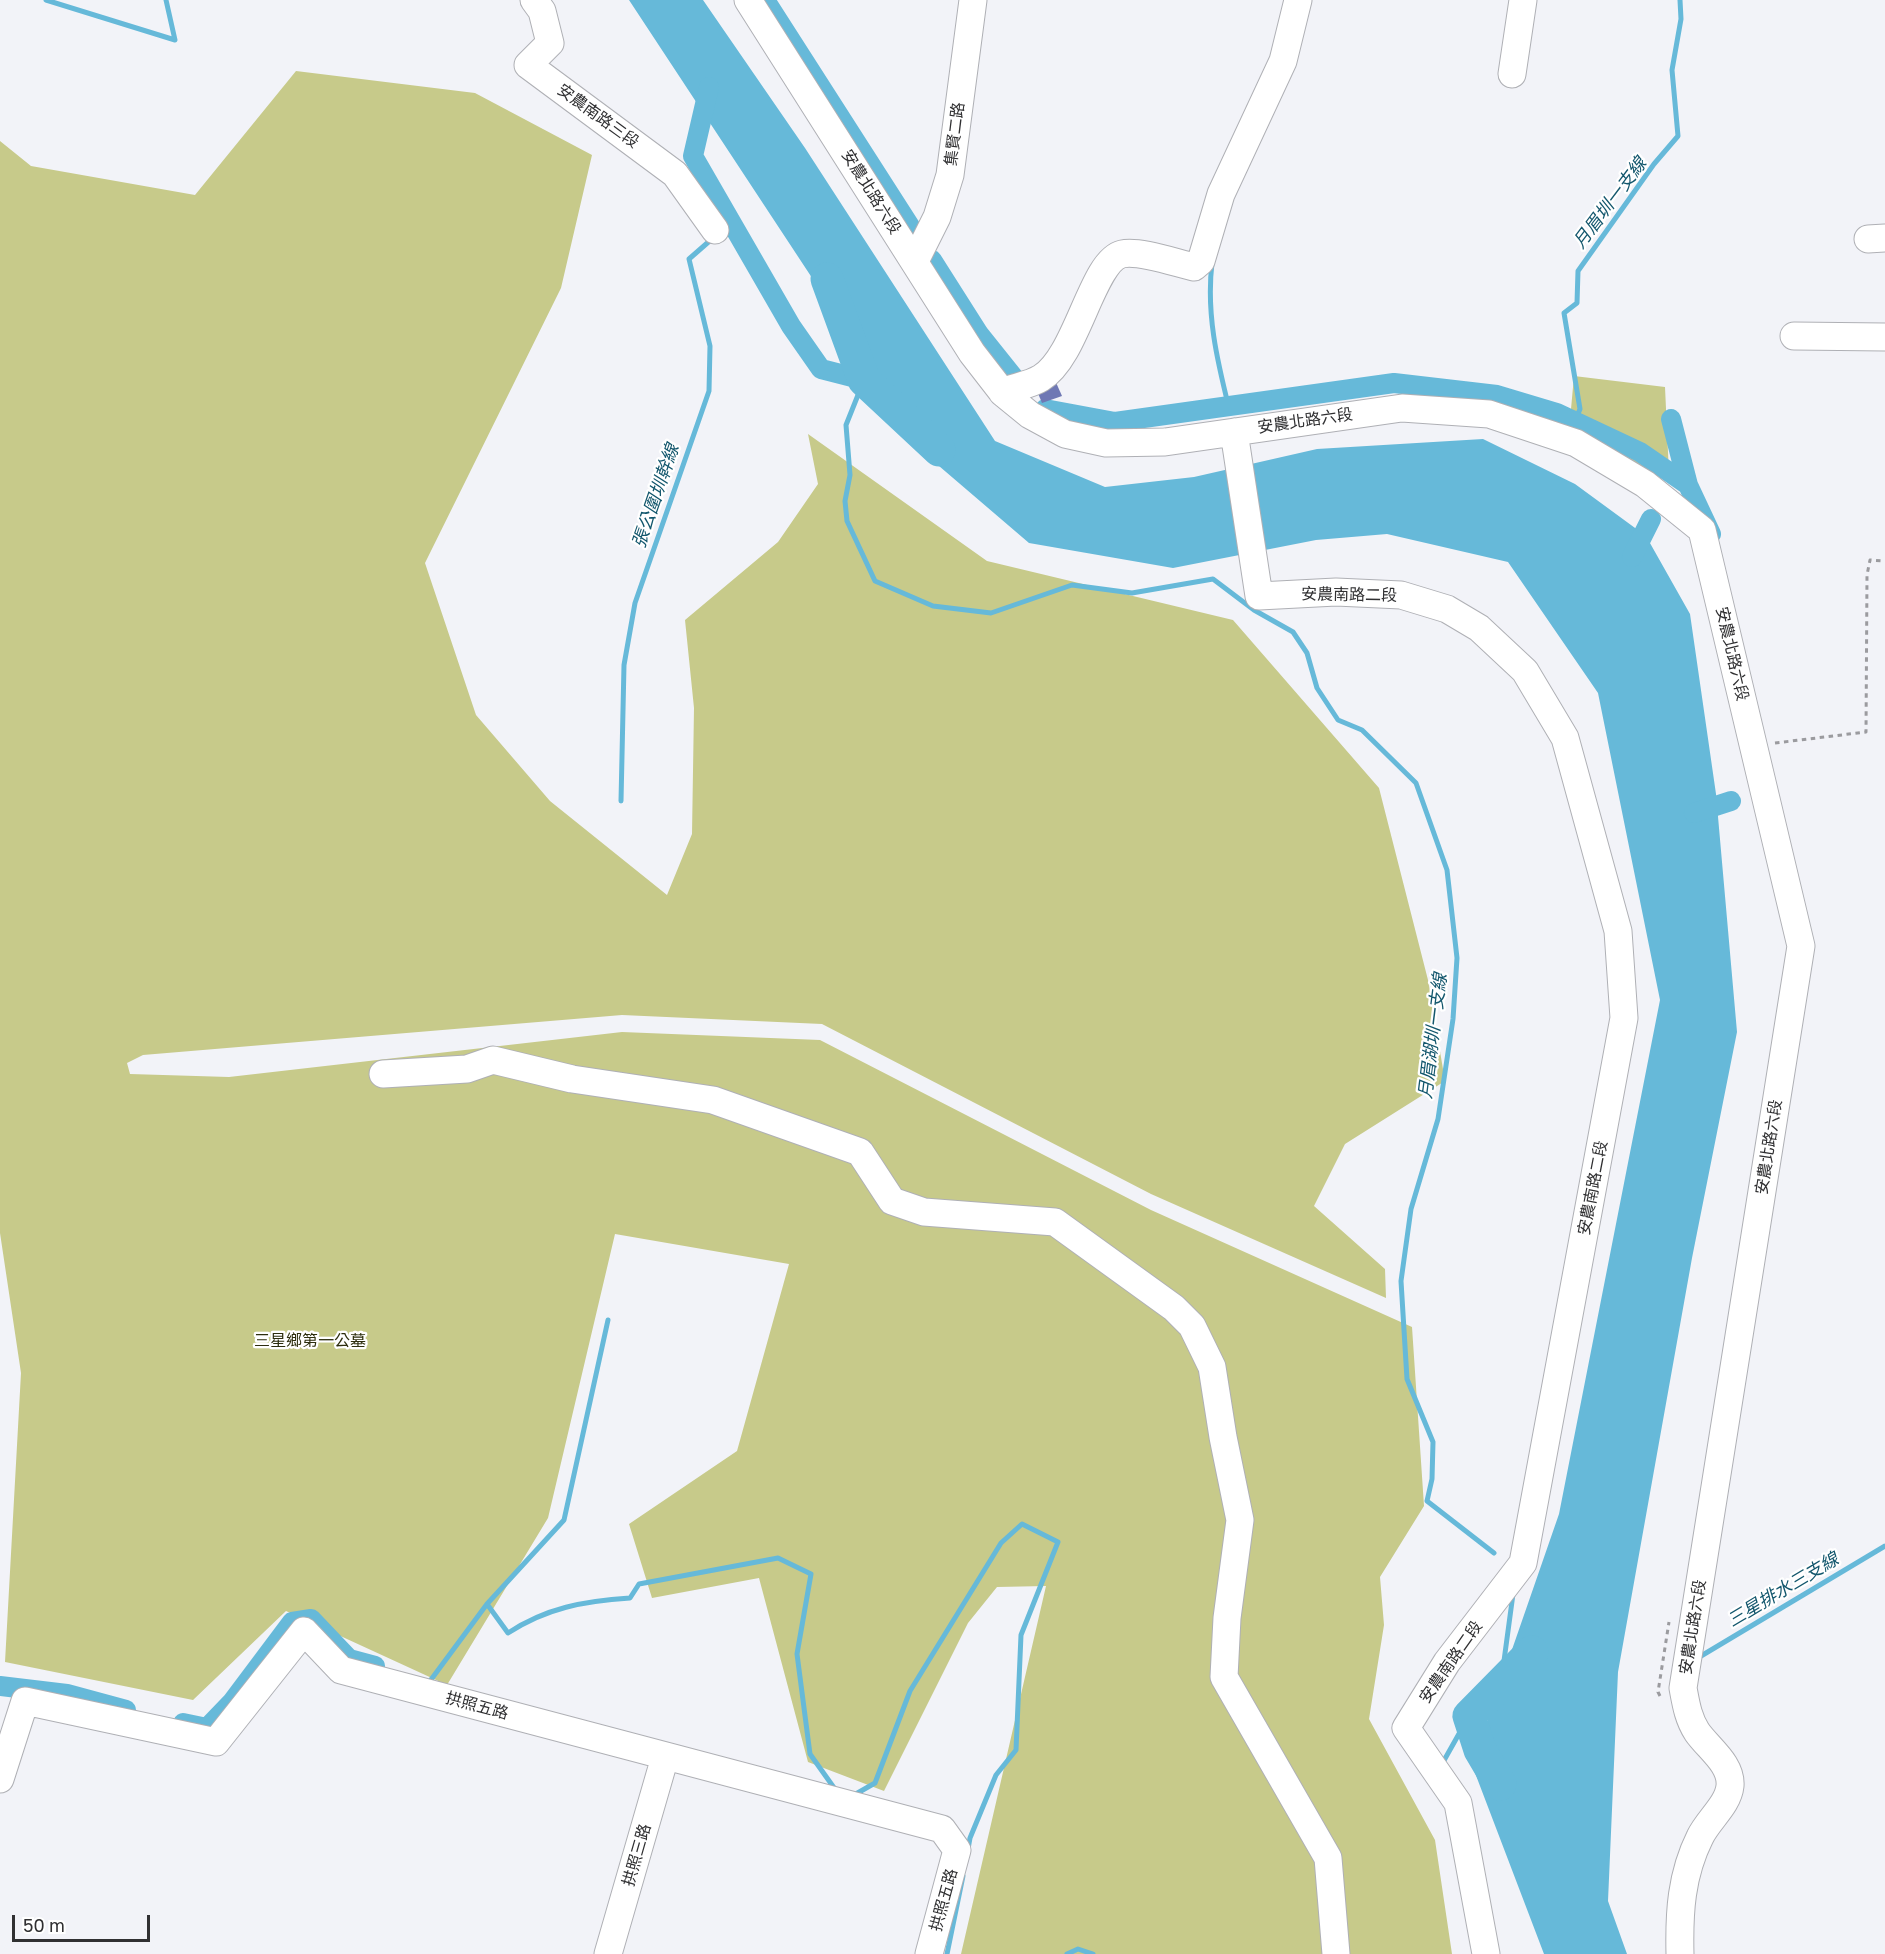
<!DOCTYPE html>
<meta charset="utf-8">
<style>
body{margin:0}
#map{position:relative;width:1885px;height:1954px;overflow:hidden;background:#f2f3f8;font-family:"Golos Text",sans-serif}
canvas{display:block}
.scale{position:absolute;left:12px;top:1915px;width:138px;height:27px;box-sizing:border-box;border:3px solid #303032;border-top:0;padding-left:8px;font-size:18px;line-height:21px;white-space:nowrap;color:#303032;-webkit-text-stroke:4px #fff;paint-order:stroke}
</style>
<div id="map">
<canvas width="1885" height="1954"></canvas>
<div class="scale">50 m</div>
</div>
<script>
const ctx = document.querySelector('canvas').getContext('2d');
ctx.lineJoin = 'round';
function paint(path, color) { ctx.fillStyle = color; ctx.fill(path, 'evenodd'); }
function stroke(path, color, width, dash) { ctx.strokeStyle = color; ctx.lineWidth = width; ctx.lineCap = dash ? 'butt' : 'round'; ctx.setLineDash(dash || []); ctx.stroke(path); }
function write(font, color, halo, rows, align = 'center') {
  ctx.font = font + ' "Golos Text","Noto Sans TC",sans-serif'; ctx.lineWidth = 4.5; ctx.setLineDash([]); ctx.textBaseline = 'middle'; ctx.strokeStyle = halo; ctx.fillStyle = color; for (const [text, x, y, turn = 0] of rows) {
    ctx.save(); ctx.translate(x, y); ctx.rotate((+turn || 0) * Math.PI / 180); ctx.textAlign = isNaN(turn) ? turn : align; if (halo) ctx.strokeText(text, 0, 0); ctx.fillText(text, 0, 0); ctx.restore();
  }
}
paint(new Path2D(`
 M296,71L475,93L592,155L561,288L425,563L476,715L550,801L667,895L692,834L694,708L685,620L778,542L818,484L808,434L987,561L1233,620L1379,788L1428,980L1445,1081L1345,1144L1314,1206L1385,1269L1386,1298L1151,1194L822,1024L622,1015L143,1055L127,1063L130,1074L229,1077L622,1032L820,1040L1151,1210L1412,1327L1424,1506L1380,1577L1384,1625L1369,1719L1435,1840L1452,1954H961L1046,1586L997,1587L968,1623L884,1791L808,1762L759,1578L652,1598L629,1524L737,1451L789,1264L615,1234L548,1518L447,1685L286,1611L193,1700L5,1662L21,1373L0,1233V141L31,166L195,195Z
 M1574,376L1665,387L1669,474L1650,477L1569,431Z`), '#c7ca8a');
paint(new Path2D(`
 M629,0H703L805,148L995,441L1105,487L1194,477L1317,449L1483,439L1575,484L1646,536L1690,614L1716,794L1737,1032L1692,1258L1618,1672L1608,1901L1627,1954H1544L1472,1765L1559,1514L1660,1000L1598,693L1508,562L1387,534L1316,540L1173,568L1029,543L932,460Z`), '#66b9d9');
stroke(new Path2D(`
 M46,0L175,40L166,0
 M723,232L734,227
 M1212,263C1206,313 1217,360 1229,408
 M864,380L846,425L850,475L845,501L847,521L875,581L933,606L991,613L1072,585L1132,593L1213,579L1254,610L1293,632L1307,653L1317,688L1338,720L1362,730L1416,783L1447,870L1457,958L1453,1019L1438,1119L1411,1209L1401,1281L1407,1379L1433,1442L1432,1479L1427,1501L1494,1553
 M1575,421L1580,409L1564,313L1577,303L1578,271L1654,164L1678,136L1672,70L1681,19L1680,0
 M621,801L624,665L635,603L709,391L710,346L689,259L713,238
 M487,1604L564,1520L608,1320
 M1696,1659L1885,1546
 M430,1681L487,1604L508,1633C546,1608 584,1601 630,1598L639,1584L778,1558L811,1574L797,1654L810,1754L837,1792
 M1501,1683L1513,1594
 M1442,1764L1469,1716
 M854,1795L875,1783L910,1691L1001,1543L1022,1524L1058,1542L1021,1635L1016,1750L996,1775L970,1838L968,1849
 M947,1954L963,1876
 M1067,1954L1078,1949L1093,1954`), '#66b9d9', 5);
stroke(new Path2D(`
 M765,0L913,231
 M709,87L693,156L791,326L821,369L864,380
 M932,260L979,334L1015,379
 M1045,409L1115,422L1394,383L1497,395L1557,413L1640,452L1688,485L1711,534
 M1671,419L1688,485
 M1632,557L1651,519
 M1694,813L1731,801
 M0,1686L67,1694L126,1710
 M183,1723L207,1728L232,1702L292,1622L311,1619L349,1659L375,1666`), '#66b9d9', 20);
stroke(new Path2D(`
 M827,279L864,380L939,450
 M1500,1784L1480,1750L1469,1716L1532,1652`), '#66b9d9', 33);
paint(new Path2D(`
 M1054,378L1062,396L1042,403L1035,386Z`), '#6f78b4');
const minor = new Path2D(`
 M534,0L542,11L550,43L528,65L675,174L715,230
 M748,0L972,353L1003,393L1030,415L1065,434L1106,443L1165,442L1402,408L1489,414L1576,443L1645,484L1702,530L1801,946L1683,1688C1686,1704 1688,1718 1697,1732C1708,1748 1732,1764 1730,1786C1728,1805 1708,1820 1700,1837C1681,1875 1679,1913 1680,1954
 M1512,74L1523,0
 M1868,239L1885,238
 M915,261L937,217L950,175L973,0
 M1794,336L1885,337
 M1002,392C1014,387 1030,385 1041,378C1077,357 1092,261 1122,254C1139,250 1176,263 1194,267L1201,261L1221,194L1283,61L1298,0
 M1234,432L1259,596L1336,592L1401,595L1447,609L1479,628L1525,671L1565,738L1618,931L1624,1018L1523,1563L1447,1662L1406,1728L1458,1803L1486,1954
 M383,1074L467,1069L493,1060L572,1079L713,1100L860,1152L892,1201L924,1212L1055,1222L1174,1308L1192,1326L1212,1367L1223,1437L1240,1520L1227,1618L1224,1677L1328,1858L1336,1954
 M0,1779L25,1701L216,1742L304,1631L341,1670L942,1829L957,1850L929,1954
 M608,1954L665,1757`);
stroke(minor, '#afb0b5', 29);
stroke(new Path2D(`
 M1775,743L1866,732L1867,575L1870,560L1885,561
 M1660,1696L1658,1692L1669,1622`), '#9b9b9f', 3, [4.5, 4.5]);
stroke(minor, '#fff', 27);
write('16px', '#303032', '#fff', [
 ["安農南路三段",598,116,36],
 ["集賢二路",955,134,-83],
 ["安農北路六段",871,192,58],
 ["安農北路六段",1305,421,-8],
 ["安農南路二段",1349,595,1],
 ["安農北路六段",1732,654,77],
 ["安農北路六段",1769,1147,-81],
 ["安農南路二段",1593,1188,-79],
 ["安農北路六段",1693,1627,-81],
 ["安農南路二段",1451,1662,-55],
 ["拱照五路",477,1706,15],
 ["拱照三路",637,1855,-74],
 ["拱照五路",944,1900,-75]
]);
write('16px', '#2d2e0e', '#fff', [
 ["三星鄉第一公墓",310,1341]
]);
write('italic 18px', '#13576d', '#fff', [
 ["月眉圳一支線",1610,203,-53],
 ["張公圍圳幹線",656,496,-71],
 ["月眉湖圳一支線",1433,1036,-83],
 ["三星排水三支線",1783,1590,-31]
]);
</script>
